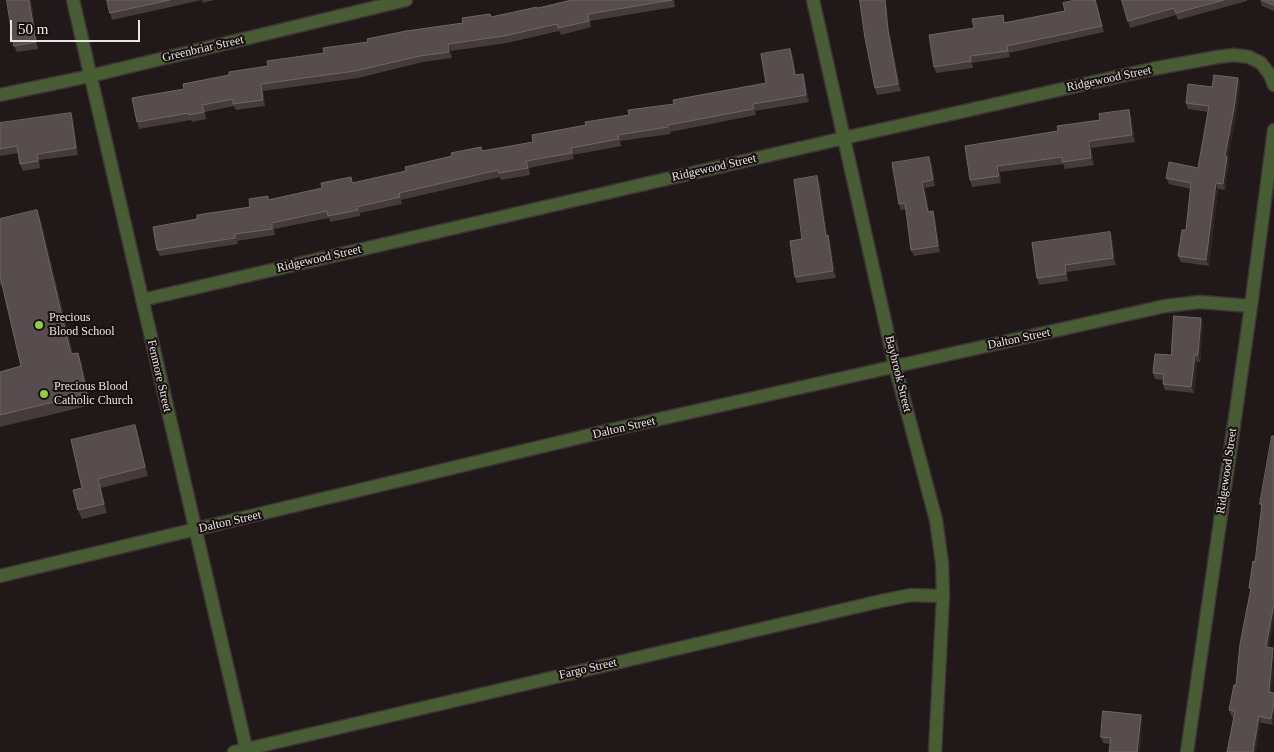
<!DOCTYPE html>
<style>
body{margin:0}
#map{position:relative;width:1274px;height:752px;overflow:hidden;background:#211819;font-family:Georgia,serif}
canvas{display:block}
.scale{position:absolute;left:10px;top:20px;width:130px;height:22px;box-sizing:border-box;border:2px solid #ece5e6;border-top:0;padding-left:6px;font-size:15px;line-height:18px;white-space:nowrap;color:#ece5e6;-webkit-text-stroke:4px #180f10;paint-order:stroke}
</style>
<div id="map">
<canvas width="1274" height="752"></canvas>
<div class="scale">50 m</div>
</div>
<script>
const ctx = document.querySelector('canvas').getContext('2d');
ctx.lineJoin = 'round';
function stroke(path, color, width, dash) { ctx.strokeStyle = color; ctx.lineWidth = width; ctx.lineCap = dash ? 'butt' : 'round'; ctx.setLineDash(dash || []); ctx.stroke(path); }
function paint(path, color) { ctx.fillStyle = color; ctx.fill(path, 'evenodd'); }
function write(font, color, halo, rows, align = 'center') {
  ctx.font = font + ' Georgia,serif'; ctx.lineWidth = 4; ctx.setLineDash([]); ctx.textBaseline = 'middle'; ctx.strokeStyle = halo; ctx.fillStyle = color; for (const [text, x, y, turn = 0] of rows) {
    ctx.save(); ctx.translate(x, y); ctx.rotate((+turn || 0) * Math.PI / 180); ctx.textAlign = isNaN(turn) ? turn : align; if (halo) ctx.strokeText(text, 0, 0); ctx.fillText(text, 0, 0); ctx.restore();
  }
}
const minor = new Path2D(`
 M73,0L247,752
 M813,0L895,366L936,520L942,563L943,596L935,752
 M0,95L90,76L406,0
 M142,300L844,138L1152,69L1217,57L1234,55L1249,57L1261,63L1270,75L1274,85
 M0,576L615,429L1165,306L1200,302L1251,306
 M234,752L881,601L911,595L943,596
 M1187,752L1251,306L1274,130`);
stroke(minor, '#3d3536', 15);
stroke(minor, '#495d34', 12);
paint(new Path2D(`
 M31,0L38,49L17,52L14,46Z
 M107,0H214L203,3L202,0L112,20Z
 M572,0H674L675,7L590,21L591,27L561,35L559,31L507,43L451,51L452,58L423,62L358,78L263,91L265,106L236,110L234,106L205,112L206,119L192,122L191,120L139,129L137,122L184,89L229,75L324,53L368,42L463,23L491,17L538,8Z
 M1076,0H1096L1104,32L1009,53L1010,57L972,63L973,68L936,73L934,67L974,28L1065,11Z
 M1122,0H1247V1L1178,20L1176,15L1130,28Z
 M1260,0H1274V11L1262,6Z
 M890,37L901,91L877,95L875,88Z
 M790,49L793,56L796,75L805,80L809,102L755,111L756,115L670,132L671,134L620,141L621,146L573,155L574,159L529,168L530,175L501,180L500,177L401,200L402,204L360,213V216L330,222L329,218L274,229L275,235L237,241L238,244L160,256L157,250L197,219L250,207L269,200L322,188L351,177L353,183L406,171L481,147L483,151L533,142L586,125L674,104L766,83Z
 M1238,78L1240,84L1236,115L1228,158L1229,163L1225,190L1218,189L1209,266L1181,262L1178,256L1186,230L1191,189L1169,184L1166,178L1198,168L1208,112L1188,109L1186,103L1212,87Z
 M71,113L73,119L78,155L39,160L40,168L23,171L20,164L18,153L0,156V123Z
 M1131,116L1135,142L1091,148L1094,165L1065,169L1063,164L1000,172L1001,183L972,187L970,180L1058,131Z
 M932,164L935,186L925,188L929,211H933L935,217L940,252L914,256L911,250L906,209L901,210L899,204Z
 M820,183L827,236L828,235L830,242L836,278L797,283L795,277L802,239Z
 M37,210L41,221L73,354L78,353L82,364L91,405L0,427V372L21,366L2,284L0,285V219Z
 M1110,232L1112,238L1116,265L1067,272L1068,281L1039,285L1037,278Z
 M1201,318L1203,325L1200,362H1197L1194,393L1165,390L1163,384V380L1155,379L1153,373L1171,355Z
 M135,425L138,434L148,476L101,488L107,513L82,519L78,510L82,488Z
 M1274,436L1269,647L1272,692L1273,725L1232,717L1229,710L1236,685L1251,591L1249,588L1255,562L1262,509L1260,504Z
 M1143,721L1110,744L1103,743L1101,737Z`), '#453b3c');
paint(new Path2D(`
 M29,0H31L38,49L36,42Z
 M885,0H886L890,37L901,91L898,84L888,30Z
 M1095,0H1096L1104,32L1102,26Z
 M448,44L451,51L452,58L449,52Z
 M790,49L793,56L797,82L795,75Z
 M803,74L805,80L809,102L806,95Z
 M1238,78L1240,84L1236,115L1228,158L1229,163L1225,190L1223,184L1225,156Z
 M261,84L263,91L265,106L263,100Z
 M1129,110L1131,116L1135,142L1132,135Z
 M71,113L73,119L78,155L76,148Z
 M1089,141L1091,148L1094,165L1091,158Z
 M929,157L932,164L935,186L933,180Z
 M997,166L1000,172L1001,183L999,176Z
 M817,176L820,183L828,242L826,236Z
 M922,182L925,188L930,218L928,212Z
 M1216,183L1218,189L1209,266L1206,260Z
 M37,210L41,221L75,365L71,354Z
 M933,211L935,217L940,252L938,246Z
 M1110,232L1112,238L1116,265L1113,258Z
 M828,235L830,242L836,278L833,271Z
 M1065,265L1067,272L1068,281L1066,274Z
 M1201,318L1203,325L1200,362L1198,355Z
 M78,353L82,364L91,405L87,394Z
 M1195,355L1197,362L1194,393L1191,387Z
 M135,425L138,434L148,476L145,467Z
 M98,479L101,488L107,513L104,504Z
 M1274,604V622L1268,653L1266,647Z
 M1273,648L1274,674L1272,698L1269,692Z
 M1274,702V721L1273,725L1271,719Z
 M1141,715L1143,721L1140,752H1137Z
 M1259,716L1261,723L1256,752H1253Z`), '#2f2526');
const building = new Path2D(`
 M7,0H29L36,42L14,46Z
 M107,0H170L110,13Z
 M572,0H672L588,14L589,21L558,28L557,24L504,36L448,44L449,52L420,56L355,71L261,84L263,100L233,104V99L202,105L204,112L189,115V113L137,122L132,98L184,89L183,84L229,75V72L268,66L267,61L324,53L323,48L368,42L367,39L406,31L463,23L462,18L490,14L491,17L537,7V8Z
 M860,0H885L888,30L898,84L875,88L865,38Z
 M1076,0H1095L1102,26L1007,46L1008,51L970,56L971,61L934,67L929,35L974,28L972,19L1003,15L1004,23L1065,11L1063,3Z
 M1122,0H1224L1176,13L1174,8L1128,21Z
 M1262,0H1274V5Z
 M790,49L795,75L803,74L806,95L753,104V109L668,125V127L618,135L619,139L571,148L572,153L526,161L528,168L499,173L498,170L399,193L400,197L357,207L358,210L328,216L327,211L272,223V229L235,234V238L157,250L153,227L197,219V215L250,207L249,199L268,196V200L322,188L321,183L351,177L352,183L406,171L405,167L452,156L451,153L481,147L482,151L533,142L532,135L586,125L585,122L629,115L628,110L674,104L673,100L766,83L761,54Z
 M1214,75L1238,78L1234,109L1225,156L1227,157L1223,184L1216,183L1206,260L1178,256L1182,230H1186L1191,183L1166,178L1169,162L1198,168L1209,106L1186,103L1188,84L1212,87Z
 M1129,110L1132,135L1089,141L1091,158L1062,162V157L997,166L999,176L970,180L965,146L1058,131L1057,126L1100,120L1099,114Z
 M71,113L76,148L37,154L38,161L20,164L17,146L0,149V123Z
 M929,157L933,180L922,182L928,212L933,211L938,246L911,250L905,203L899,204L892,163Z
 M817,176L826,236L828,235L833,271L795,277L790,241L802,239L794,180Z
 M37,210L71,354L78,353L87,394L0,415V372L21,366L0,276V219Z
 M1110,232L1113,258L1065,265L1066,274L1037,278L1032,243Z
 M1174,316L1201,318L1198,355H1195L1191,387L1163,384L1164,374L1153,373L1155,354L1171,355Z
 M135,425L145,467L98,479L104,504L78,510L73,490L82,488L71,440Z
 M1272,436H1274V604L1266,647L1273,648L1269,692L1274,693V702L1271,719L1259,716L1253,752H1227L1235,711L1229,710L1234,685H1236L1240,644L1251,588H1249L1253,561L1255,562L1262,504H1260Z
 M1103,711L1141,715L1137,752H1109L1111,738L1101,737Z`);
paint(building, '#574d4e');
stroke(building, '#6e6566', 1);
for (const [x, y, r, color] of [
 [39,325,5,"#90cd41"],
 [44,394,5,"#90cd41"]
]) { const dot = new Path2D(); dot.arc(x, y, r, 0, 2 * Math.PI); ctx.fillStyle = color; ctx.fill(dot); stroke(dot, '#180f10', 2); }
write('12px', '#ece5e6', '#180f10', [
 ["Greenbriar Street",203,49,-13],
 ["Ridgewood Street",1109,79,-12],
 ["Ridgewood Street",714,168,-13],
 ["Ridgewood Street",319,259,-13],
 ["Dalton Street",1019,339,-12],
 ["Baybrook Street",898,374,76],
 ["Fenmore Street",159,376,77],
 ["Dalton Street",624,428,-13],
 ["Ridgewood Street",1227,471,-82],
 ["Dalton Street",230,522,-13],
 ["Fargo Street",588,669,-13]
]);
write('12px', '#ece5e6', '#180f10', [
 ["Precious",49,318],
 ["Blood School",49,332],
 ["Precious Blood",54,387],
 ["Catholic Church",54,401]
], 'left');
</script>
